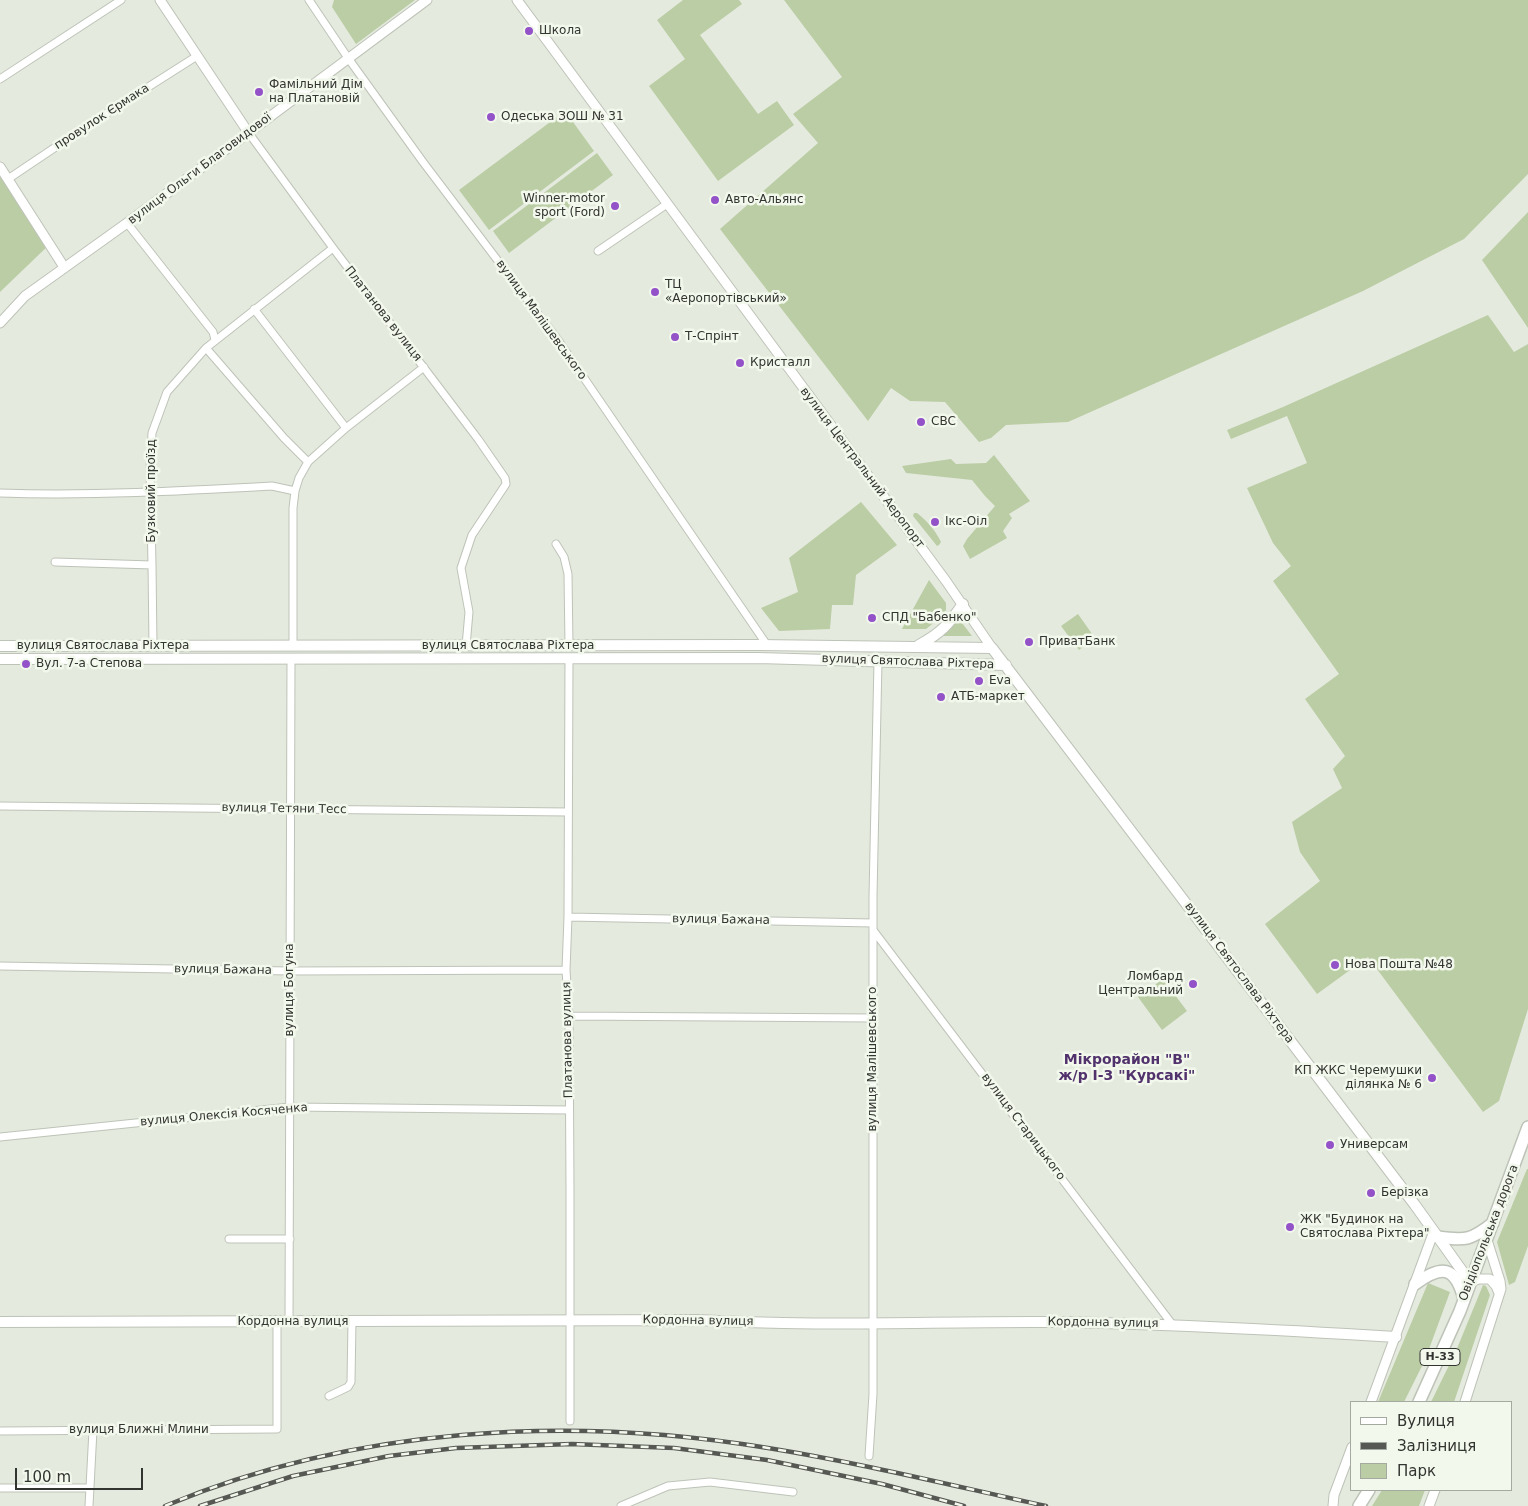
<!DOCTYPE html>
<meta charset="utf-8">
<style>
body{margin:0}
#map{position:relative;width:1528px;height:1506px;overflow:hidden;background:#e5eadf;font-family:"DejaVu Sans",sans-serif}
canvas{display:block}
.legend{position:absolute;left:1350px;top:1401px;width:162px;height:90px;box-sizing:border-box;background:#f2f8ec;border:1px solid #a5aaa1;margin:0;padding:6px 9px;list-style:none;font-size:15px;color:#323430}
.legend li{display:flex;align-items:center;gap:10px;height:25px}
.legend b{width:25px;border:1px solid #a5aaa1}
.scale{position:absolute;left:15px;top:1468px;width:128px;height:22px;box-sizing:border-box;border:2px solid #323430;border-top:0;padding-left:6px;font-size:15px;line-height:18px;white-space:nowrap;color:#323430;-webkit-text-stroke:4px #f2f8ec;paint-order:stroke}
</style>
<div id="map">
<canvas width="1528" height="1506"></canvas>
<ul class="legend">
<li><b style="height:6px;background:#fff"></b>Вулиця</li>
<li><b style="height:6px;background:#565853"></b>Залізниця</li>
<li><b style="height:14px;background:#bbcda4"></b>Парк</li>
</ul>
<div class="scale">100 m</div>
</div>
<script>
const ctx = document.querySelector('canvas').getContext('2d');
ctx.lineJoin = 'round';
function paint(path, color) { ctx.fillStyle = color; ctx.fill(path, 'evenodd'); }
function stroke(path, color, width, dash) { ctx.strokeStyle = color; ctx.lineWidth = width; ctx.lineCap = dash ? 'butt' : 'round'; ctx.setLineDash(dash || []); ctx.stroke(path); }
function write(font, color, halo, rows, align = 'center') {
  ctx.font = font + ' "DejaVu Sans",sans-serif'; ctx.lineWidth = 5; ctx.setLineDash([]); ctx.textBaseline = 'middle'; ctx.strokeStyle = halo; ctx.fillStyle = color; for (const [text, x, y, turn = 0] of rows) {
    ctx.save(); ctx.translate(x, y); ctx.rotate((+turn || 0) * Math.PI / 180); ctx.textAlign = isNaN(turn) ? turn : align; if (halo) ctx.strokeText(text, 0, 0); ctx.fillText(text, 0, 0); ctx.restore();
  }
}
paint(new Path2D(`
 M334,0H415L356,44L332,7Z
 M683,0H739L742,4L700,35L758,114L777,101L794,125L718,181L649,86L685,59L657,20Z
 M784,0H1528V174L1464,239L1363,291L1068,422L1006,425L991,438L979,442L945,402L910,401L891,388L868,421L720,229L818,143L793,114L842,77Z
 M565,111L594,151L489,230L459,190Z
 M597,153L613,175L509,253L493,231Z
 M0,177L51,243L0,292Z
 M1528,212V328L1482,260Z
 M1488,315L1514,352L1528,344V1009L1499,1101L1483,1112L1368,957L1317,994L1265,924L1320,881L1300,852L1292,822L1342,788L1333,769L1345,756L1305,699L1339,674L1273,581L1291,566L1273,543L1247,488L1307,463L1287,416L1231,439L1227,430L1283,407Z
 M994,455L1030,501L1009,514L1012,518L1003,531L1007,538L970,559L963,546L967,539L995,506L985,496L972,480L906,473L902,466L951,459L956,464L986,463Z
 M861,502L897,545L856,575L853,605H832L830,629L779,631L761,608L798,592L789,558Z
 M914,513H917C927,521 936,531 941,542L939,545L937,546L913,516Z
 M929,580L946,603V610L940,618L926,629H902Z
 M1078,614L1095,638L1079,650L1061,626Z
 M959,619L972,636H941Z
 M1163,979L1187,1011L1162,1030L1138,997Z
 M1527,1169H1528V1246L1515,1282L1509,1285L1497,1242Z
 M1428,1283L1450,1292L1425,1360L1404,1402H1378Z
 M1483,1285L1486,1286L1490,1295L1454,1402H1431L1456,1351Z
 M1382,1490H1425L1419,1506H1372Z`), '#bbcda4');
const minor = new Path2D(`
 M309,0L348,58L423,162L558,340L767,645
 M0,79L121,0
 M248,132L333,248L478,439L505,478L506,484L472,535L461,568L469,612L466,646
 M8,179L90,124L197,56
 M127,223L213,332L215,340
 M598,251L667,204
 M254,309L346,428
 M206,348L284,438L308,462
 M0,493C91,496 182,491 272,486L295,491
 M556,544L564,557L568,574L569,646
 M55,562L152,565L150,469L152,433L167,392L206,348L333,248
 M152,565L153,646
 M293,646V508L295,491L299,478L308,462L346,428L424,367
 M569,658L568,917L566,970L569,1016L570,1188V1421
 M0,806L568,812
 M568,917L873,923
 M873,930L1172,1324
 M0,966L290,971L566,970
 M569,1016L873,1018
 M0,1137L290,1107L569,1110
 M229,1239H290
 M289,1322L291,659
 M329,1396L348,1387L351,1382L352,1321
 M0,1431L277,1429V1322
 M869,1456L873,1394V896L878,661
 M0,1488H89
 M89,1506L93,1430
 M621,1506L668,1486L710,1482L793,1492`);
const tertiary = new Path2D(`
 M160,0L248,132
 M517,0L946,581L992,648
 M0,167L64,267
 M0,323L25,296L127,223L427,0
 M1470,1282L1479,1279H1490L1496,1286L1499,1293
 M1371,1402L1434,1231
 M1465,1402L1501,1289L1500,1281L1487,1240
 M1333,1506L1334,1495L1352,1447
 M1429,1506L1435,1490`);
const secondary = new Path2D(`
 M919,645C941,633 948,625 963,604
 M0,646L758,645L992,648L1415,1205L1470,1282
 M0,659L758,658L1006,665
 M0,1322L698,1320C818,1327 937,1321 1057,1322C1170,1324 1283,1330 1396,1337`);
const primary = new Path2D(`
 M1438,1237C1466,1241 1471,1240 1493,1223
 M1415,1284C1441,1265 1455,1265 1464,1299
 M1419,1402L1460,1311L1528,1127
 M1359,1506L1369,1490`);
stroke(minor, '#bec3b8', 9);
stroke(tertiary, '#bec3b8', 11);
stroke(secondary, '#bec3b8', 12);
stroke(primary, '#bec3b8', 14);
stroke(minor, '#fff', 7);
stroke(tertiary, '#fff', 9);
stroke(secondary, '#fff', 10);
stroke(primary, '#fff', 11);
const rail = new Path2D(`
 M165,1506C353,1427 568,1415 768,1448C861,1463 954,1486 1046,1506
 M200,1506L293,1476L389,1456L456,1448L572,1444L674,1448L767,1460L882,1484L964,1506`);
stroke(rail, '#565853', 4.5);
stroke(rail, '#f2f8ec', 2.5, [8]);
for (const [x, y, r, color] of [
 [529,31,5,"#9352c8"],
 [259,92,5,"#9352c8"],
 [491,117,5,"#9352c8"],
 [715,200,5,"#9352c8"],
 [615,206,5,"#9352c8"],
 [655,292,5,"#9352c8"],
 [675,337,5,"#9352c8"],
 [740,363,5,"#9352c8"],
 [921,422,5,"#9352c8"],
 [935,522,5,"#9352c8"],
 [872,618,5,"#9352c8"],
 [1029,642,5,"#9352c8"],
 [26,664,5,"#9352c8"],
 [979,681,5,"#9352c8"],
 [941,697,5,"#9352c8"],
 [1335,965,5,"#9352c8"],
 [1193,984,5,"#9352c8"],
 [1432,1078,5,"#9352c8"],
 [1330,1145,5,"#9352c8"],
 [1371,1193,5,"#9352c8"],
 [1290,1227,5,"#9352c8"]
]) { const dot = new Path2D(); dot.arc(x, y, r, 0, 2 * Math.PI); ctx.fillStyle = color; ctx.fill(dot); stroke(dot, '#f2f8ec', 2); }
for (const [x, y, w] of [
 [1440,1357,40]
]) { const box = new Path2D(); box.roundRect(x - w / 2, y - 8.5, w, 17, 4); ctx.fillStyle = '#f2f8ec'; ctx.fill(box); stroke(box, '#323430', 1); }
write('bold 11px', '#323430', null, [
 ["Н-33",1440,1357]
]);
write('12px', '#323430', '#f2f8ec', [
 ["Школа",539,31],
 ["Фамільний Дім",269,85],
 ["на Платановій",269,99],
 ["Одеська ЗОШ № 31",501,117],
 ["Winner-motor",605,199,"right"],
 ["sport (Ford)",605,213,"right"],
 ["Авто-Альянс",725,200],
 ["ТЦ",665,285],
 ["«Аеропортівський»",665,299],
 ["Т-Спрінт",685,337],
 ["Кристалл",750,363],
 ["СВС",931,422],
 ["Ікс-Оіл",945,522],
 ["СПД \"Бабенко\"",882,618],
 ["ПриватБанк",1039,642],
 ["Вул. 7-а Степова",36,664],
 ["Eva",989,681],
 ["АТБ-маркет",951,697],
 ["Нова Пошта №48",1345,965],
 ["Ломбард",1183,977,"right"],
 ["Центральний",1183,991,"right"],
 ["КП ЖКС Черемушки",1422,1071,"right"],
 ["ділянка № 6",1422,1085,"right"],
 ["Универсам",1340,1145],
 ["Берізка",1381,1193],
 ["ЖК \"Будинок на",1300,1220],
 ["Святослава Ріхтера\"",1300,1234]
], 'left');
write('12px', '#323430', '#f2f8ec', [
 ["провулок Єрмака",102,117,-33],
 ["вулиця Ольги Благовидової",200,169,-37],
 ["Платанова вулиця",383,314,52],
 ["вулиця Малішевського",541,320,54],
 ["вулиця Центральний Аеропорт",862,468,53],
 ["Бузковий проїзд",152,491,-90],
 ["вулиця Святослава Ріхтера",103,646],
 ["вулиця Святослава Ріхтера",508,646],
 ["вулиця Святослава Ріхтера",908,662,2],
 ["вулиця Тетяни Тесс",284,809,1],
 ["вулиця Бажана",721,920,1],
 ["вулиця Бажана",223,970,1],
 ["вулиця Святослава Ріхтера",1239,973,53],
 ["вулиця Богуна",290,990,-90],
 ["Платанова вулиця",568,1040,-91],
 ["вулиця Малішевського",873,1059,-90],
 ["вулиця Олексія Косяченка",224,1115,-5],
 ["вулиця Старицького",1023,1127,53],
 ["Овідіопольська дорога",1489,1233,-69],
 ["Кордонна вулиця",698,1321,1],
 ["Кордонна вулиця",293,1322],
 ["Кордонна вулиця",1103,1323,1],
 ["вулиця Ближні Млини",139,1430]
]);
write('bold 14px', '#51326c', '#f2f8ec', [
 ["Мікрорайон \"В\"",1127,1060],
 ["ж/р I-3 \"Курсакі\"",1127,1076]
]);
</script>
